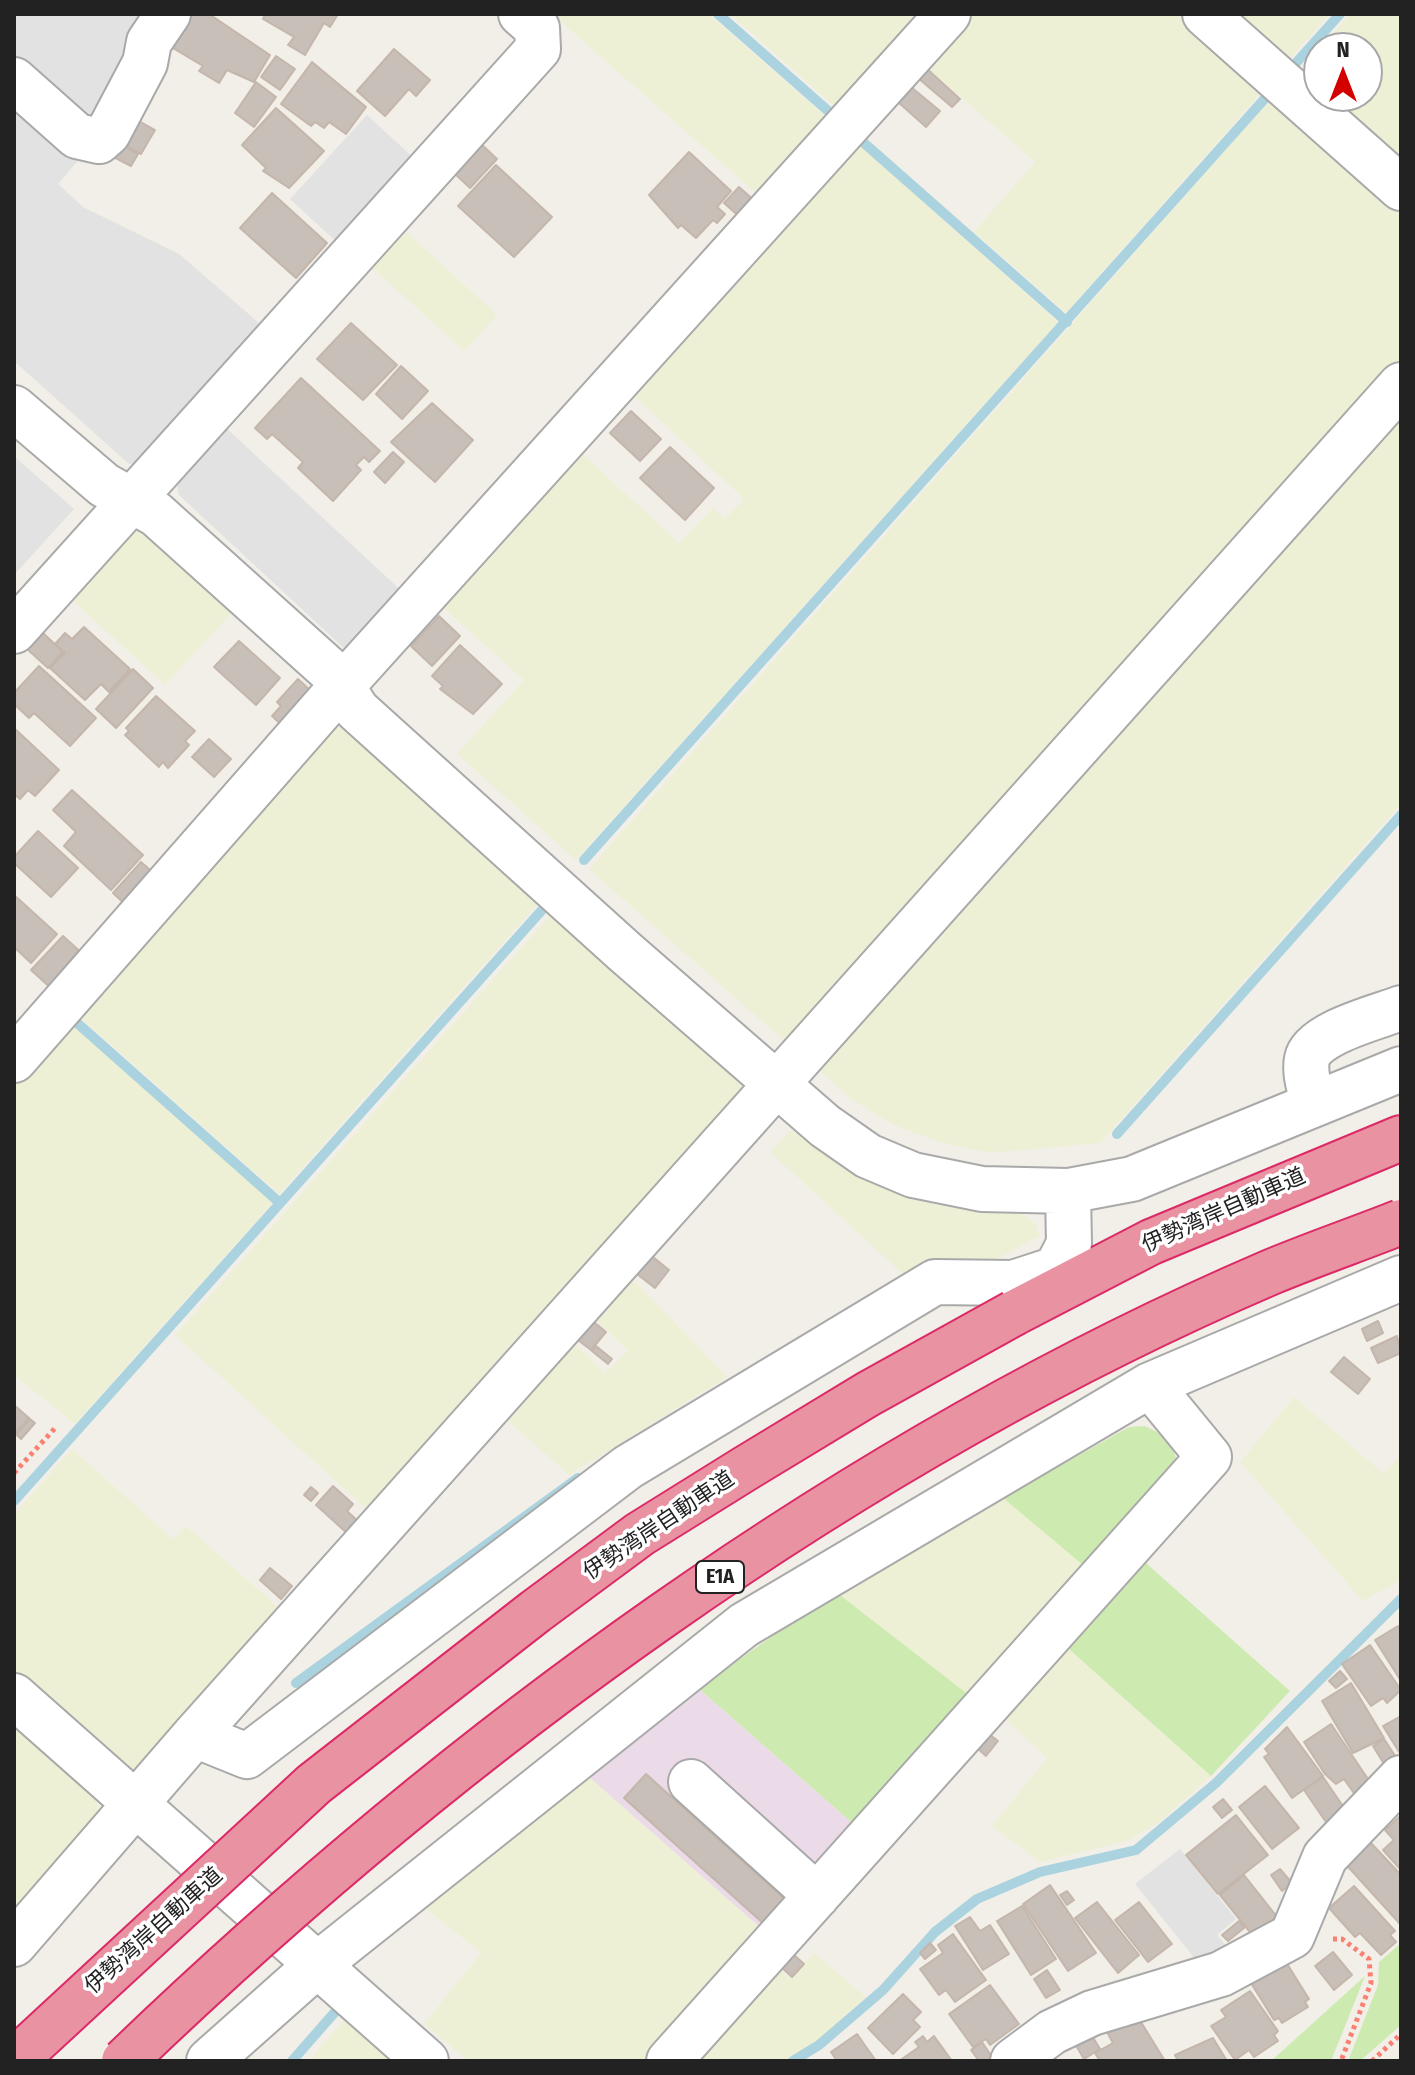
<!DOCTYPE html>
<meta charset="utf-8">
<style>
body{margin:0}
#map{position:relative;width:1415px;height:2075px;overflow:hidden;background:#f2efe9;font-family:"Fira Sans Condensed",sans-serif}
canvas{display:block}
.frame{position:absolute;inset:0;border:16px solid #222;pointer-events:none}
.north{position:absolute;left:1303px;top:32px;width:80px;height:80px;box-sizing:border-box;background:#fff;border:2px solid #a7a7a7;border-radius:50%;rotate:0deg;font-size:22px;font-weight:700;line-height:32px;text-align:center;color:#222}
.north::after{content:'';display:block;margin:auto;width:28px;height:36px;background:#d40000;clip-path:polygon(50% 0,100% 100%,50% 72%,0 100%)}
</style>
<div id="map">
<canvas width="1415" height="2075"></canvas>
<div class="frame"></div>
<div class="north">N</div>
</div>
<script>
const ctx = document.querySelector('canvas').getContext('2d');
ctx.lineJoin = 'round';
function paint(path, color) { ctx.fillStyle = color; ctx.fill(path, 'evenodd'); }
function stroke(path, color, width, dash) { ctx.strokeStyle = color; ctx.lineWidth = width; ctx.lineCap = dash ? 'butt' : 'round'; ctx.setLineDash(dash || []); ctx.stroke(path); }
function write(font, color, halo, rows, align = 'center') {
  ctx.font = font + ' "Fira Sans Condensed","Noto Sans JP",sans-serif'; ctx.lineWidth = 7; ctx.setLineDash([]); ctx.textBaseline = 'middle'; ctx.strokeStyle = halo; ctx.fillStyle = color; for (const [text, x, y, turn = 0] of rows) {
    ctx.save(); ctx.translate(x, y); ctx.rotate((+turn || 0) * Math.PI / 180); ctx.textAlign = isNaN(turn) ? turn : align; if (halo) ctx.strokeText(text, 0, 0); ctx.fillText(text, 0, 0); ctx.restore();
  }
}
paint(new Path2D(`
 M698,1688L858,1828L765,1932L582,1771Z`), '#ebdbe8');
paint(new Path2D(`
 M552,14H709L835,125L766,202Z
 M730,14H932L843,114Z
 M967,14H1187L1268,85L1066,313L974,232L1035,162L923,64Z
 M1229,14H1330L1285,64Z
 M1350,14H1401V164L1324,96H1367V48H1320Z
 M1277,92L1401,201V360L798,1041L782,1039L589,869Z
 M855,141L1058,322L576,860L457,754L524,680L439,604L578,450L679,543L713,508L725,519L744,499L630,392Z
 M401,227L497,315L464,351L367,263Z
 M1401,396V804L1100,1143L990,1153L938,1142L892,1124L851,1099L817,1068Z
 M149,527L236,608L165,685L69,597L133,528Z
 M351,726L544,897L279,1194L75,1013L330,728Z
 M554,911L741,1081L740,1103L373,1515L175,1335Z
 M68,1021L273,1202L75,1424L14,1375V1081Z
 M791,1130L863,1179L914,1200L963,1210L1020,1213L1036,1224L1040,1236L995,1260L948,1258L905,1276L770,1152Z
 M625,1271L727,1377L569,1475L498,1412L567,1336L605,1373L628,1351L587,1311Z
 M1294,1397L1383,1473L1401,1456V1580L1363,1601L1240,1462Z
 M72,1449L173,1539L186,1526L286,1614L142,1776H125L14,1681V1514Z
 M1003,1498L1089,1570L974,1699L836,1592Z
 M1061,1642L1211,1776L1159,1822L1127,1841L1040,1862L992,1826L1047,1758L999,1713Z
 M14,1719L96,1792L98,1819L14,1913Z
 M582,1771L765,1932L649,2061H469L424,2024L481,1953L418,1902Z
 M814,1953L866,1997L817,2041L786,2061H692L774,1965L791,1979Z
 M351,2013L406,2061H308Z`), '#eef0d5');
paint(new Path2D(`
 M1144,1426C1164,1433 1178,1448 1177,1470L1089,1570L1003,1498L1129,1427Z
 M1138,1556L1290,1691L1211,1776L1061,1642Z
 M836,1592L974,1699L858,1828L698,1688Z
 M1401,1943V2025L1360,2061H1348L1378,1985L1379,1962Z
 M1365,1976L1331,2061H1271Z`), '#cdebb0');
paint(new Path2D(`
 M14,14H160L86,129L14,64Z
 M14,95L82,156L58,184L83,207L179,254L266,329L145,463L129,464L14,361Z
 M367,115L417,161L340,245L290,199Z
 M223,425L408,597L347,651L178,494L177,474Z
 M14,456L74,509L14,575Z
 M1180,1849L1236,1919L1217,1935L1234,1956L1203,1969L1135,1884Z`), '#e2e2e2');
stroke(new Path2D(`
 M718,14L835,117
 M1295,64L1340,14
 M864,143L1067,322
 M584,860L1268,95
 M76,1022L280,1203
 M1117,1134L1401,815
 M14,1501L542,910
 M296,1683L578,1478
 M292,2061L335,2012
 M793,2061L819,2045L883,1990L935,1932L977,1899L1040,1872L1136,1850L1216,1783L1401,1599`), '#aad3df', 10);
const building = new Path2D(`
 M185,14H209L270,55L254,82L227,70L219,83L199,71L203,66L166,44Z
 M265,14H338L330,27L324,23L305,55L288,45L294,37L263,19Z
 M394,49L430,80L416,96L409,89L385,116L357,91Z
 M276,56L295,69L280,90L261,77Z
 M312,62L366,107L346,134L329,122L324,128L315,122L311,126L281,104Z
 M926,68L960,99L952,107L918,78Z
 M256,82L276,97L254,127L235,113Z
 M911,87L940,111L926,127L898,102Z
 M276,108L324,151L289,188L263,171L266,168L242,145Z
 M128,115L155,130L141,154L115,140Z
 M113,140L138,154L131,166L106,153Z
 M479,142L497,159L470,188L452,171Z
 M689,152L731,191L717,207L725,214L717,223L713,220L696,238L681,225L678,228L649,195Z
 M496,165L552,217L514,257L458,206Z
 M739,187L757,203L742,219L724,203Z
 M272,193L327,243L296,278L240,228Z
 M351,323L397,365L363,400L317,359Z
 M401,366L428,391L402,419L376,394Z
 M301,378L380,451L369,462L364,457L356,465L361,470L333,501L298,468L303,462L272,434L267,439L255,428Z
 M432,403L473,440L435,482L391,442Z
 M631,411L661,439L640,461L610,433Z
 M670,447L714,488L685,520L640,478Z
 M393,452L404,462L385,483L374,472Z
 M439,616L460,636L432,666L411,646Z
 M84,627L130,669L109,692L101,684L85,700L50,668L65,653L55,644L65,633L72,639Z
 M43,633L63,652L48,668L27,649Z
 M239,641L280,678L256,705L214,667Z
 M460,645L502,684L473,714L440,689L443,686L432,676Z
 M39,666L96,718L70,746L34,713L29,718L14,704V693Z
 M133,669L153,688L116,728L96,709Z
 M298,679L312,692L287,730L272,716L281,706L277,702Z
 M156,696L195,731L185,741L189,745L168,768L163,762L159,767L125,735L129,731L126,728Z
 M14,728L59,770L35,796L28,790L20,799L14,794Z
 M209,739L231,759L214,777L192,757Z
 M72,790L143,855L111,890L64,846L76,832L53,810Z
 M38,831L78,868L51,897L14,863V857Z
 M141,862L157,876L128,907L113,893Z
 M14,895L57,934L31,963L14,947Z
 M63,936L86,957L54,991L31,970Z
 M648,1253L669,1270L655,1288L633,1271Z
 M589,1318L606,1332L591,1350L574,1337Z
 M1378,1321L1383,1333L1367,1341L1362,1329Z
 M1397,1336L1401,1353L1378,1363L1371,1348Z
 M596,1346L612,1359L608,1364L592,1351Z
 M1344,1357L1370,1379L1358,1394L1331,1372Z
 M14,1405L29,1418L14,1435Z
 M30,1419L35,1423L21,1439L16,1434Z
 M333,1486L353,1504L347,1511L359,1522L348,1534L316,1505Z
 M311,1487L318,1493L311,1501L304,1495Z
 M270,1568L292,1586L281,1599L260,1580Z
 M1398,1626L1401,1631V1681L1375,1640Z
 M1370,1645L1401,1690L1387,1703L1383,1698L1371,1706L1342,1664Z
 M1340,1671L1347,1679L1336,1688L1329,1681Z
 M1351,1683L1384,1738L1353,1753L1322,1701Z
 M1401,1716V1755L1383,1726Z
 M1331,1724L1374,1788L1358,1799L1344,1779L1336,1784L1325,1774L1304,1742Z
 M1287,1727L1323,1776L1292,1798L1264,1757L1269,1754L1265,1749Z
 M989,1734L998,1741L986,1756L977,1748Z
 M1384,1739L1398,1760L1386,1767L1373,1746Z
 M646,1774L787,1901L765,1925L624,1798Z
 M1323,1777L1347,1812L1328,1825L1304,1790Z
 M1265,1786L1299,1828L1272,1849L1239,1807Z
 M1223,1799L1232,1810L1222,1818L1213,1807Z
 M1236,1815L1268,1855L1218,1894L1186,1855Z
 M1399,1817L1401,1820V1870L1383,1850L1394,1840L1385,1830Z
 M1370,1842L1401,1875V1925L1341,1859Z
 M1280,1869L1292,1883L1282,1891L1271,1875Z
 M1244,1875L1278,1918L1254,1937L1220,1895Z
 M1050,1885L1096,1953L1068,1971L1023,1904Z
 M1354,1886L1395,1931L1390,1935L1396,1942L1381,1955L1360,1933L1355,1937L1329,1908Z
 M1067,1891L1074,1900L1067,1905L1060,1895Z
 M1097,1902L1139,1955L1118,1973L1075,1918Z
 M1139,1902L1172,1944L1148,1962L1115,1920Z
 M1022,1906L1056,1959L1031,1975L997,1921Z
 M970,1917L980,1931L990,1925L1009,1954L983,1970L955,1926Z
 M1239,1921L1244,1928L1228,1941L1222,1935Z
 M953,1934L986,1980L955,2002L946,1990L939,1995L920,1969L943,1953L938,1945Z
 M930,1943L936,1950L925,1959L920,1953Z
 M1333,1952L1352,1975L1334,1990L1315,1966Z
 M793,1954L804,1964L792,1977L781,1967Z
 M1281,1954L1309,1999L1305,2002L1308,2007L1282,2023L1279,2018L1274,2020L1246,1975Z
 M1047,1970L1060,1990L1046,1998L1034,1979Z
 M990,1985L1019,2024L990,2045L986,2039L973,2047L949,2014Z
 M1250,1991L1278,2031L1274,2035L1278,2041L1254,2057L1249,2050L1235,2060L1211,2026L1226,2017L1221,2010Z
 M903,1994L921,2012L913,2020L920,2027L893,2054L868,2028Z
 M1136,2014L1165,2061H1100L1095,2053L1113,2043L1107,2032Z
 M1088,2029L1100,2049L1084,2059L1072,2039Z
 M857,2034L876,2061H837L831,2052Z
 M923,2036L927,2042L934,2036L952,2061H899L919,2047L915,2042Z
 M1213,2038L1227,2061H1178L1175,2055Z
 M982,2042L994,2060L992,2061H979L971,2050Z`);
paint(building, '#c7bfb8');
stroke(building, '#c4b6ab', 2);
const minor = new Path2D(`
 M1205,14L1401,188
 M14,80L77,136L99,141L108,133L145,63L149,42L168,14
 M14,408L104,485L156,514L335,675L357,710L625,952L825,1126L868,1156L913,1175L982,1189L1068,1191L1132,1179L1401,1069
 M14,631L538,49L537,28L521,14
 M14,1060L341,687L948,14
 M1313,1103C1310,1089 1304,1074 1307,1059C1312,1033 1378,1017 1401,1008
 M14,1696L426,2061
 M195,1735L247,1756L628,1467L935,1282L1013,1283L1056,1269L1069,1244L1068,1191
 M691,1782L817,1896
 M14,1944L195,1735L1401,385
 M209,2061L317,1965L744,1625L1150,1385L1401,1278
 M669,2061L1209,1457L1150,1385
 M1013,2061L1052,2032L1092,2013L1221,1974L1292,1936L1325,1857L1401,1778`);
const highway = new Path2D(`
 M1014,1313L1151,1242L1401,1138`);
stroke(minor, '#a9a9a9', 48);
stroke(highway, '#dc2a67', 48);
stroke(new Path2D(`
 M14,1473L57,1426
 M1333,1939H1342L1369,1959L1371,1983L1341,2061
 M1372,2061L1401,2034`), '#fa8072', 5, [4, 4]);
stroke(minor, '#fff', 44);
stroke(highway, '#e892a2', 44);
const highwayBridge = new Path2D(`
 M14,2061L314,1784L536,1611L640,1534L746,1468L868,1394L1014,1313
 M124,2061C455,1743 847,1454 1271,1272C1314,1254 1358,1239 1401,1222`);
stroke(highwayBridge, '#dc2a67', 48, []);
stroke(highwayBridge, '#e892a2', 44);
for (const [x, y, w] of [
 [720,1577,48]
]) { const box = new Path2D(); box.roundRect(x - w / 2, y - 16, w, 32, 6); ctx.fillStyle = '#fff'; ctx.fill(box); stroke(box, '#222', 2); }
write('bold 20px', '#222', null, [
 ["E1A",720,1577]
]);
write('22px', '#222', '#fff', [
 ["伊勢湾岸自動車道",1224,1211,-24],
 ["伊勢湾岸自動車道",659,1526,-34],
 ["伊勢湾岸自動車道",154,1931,-42]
]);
</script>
